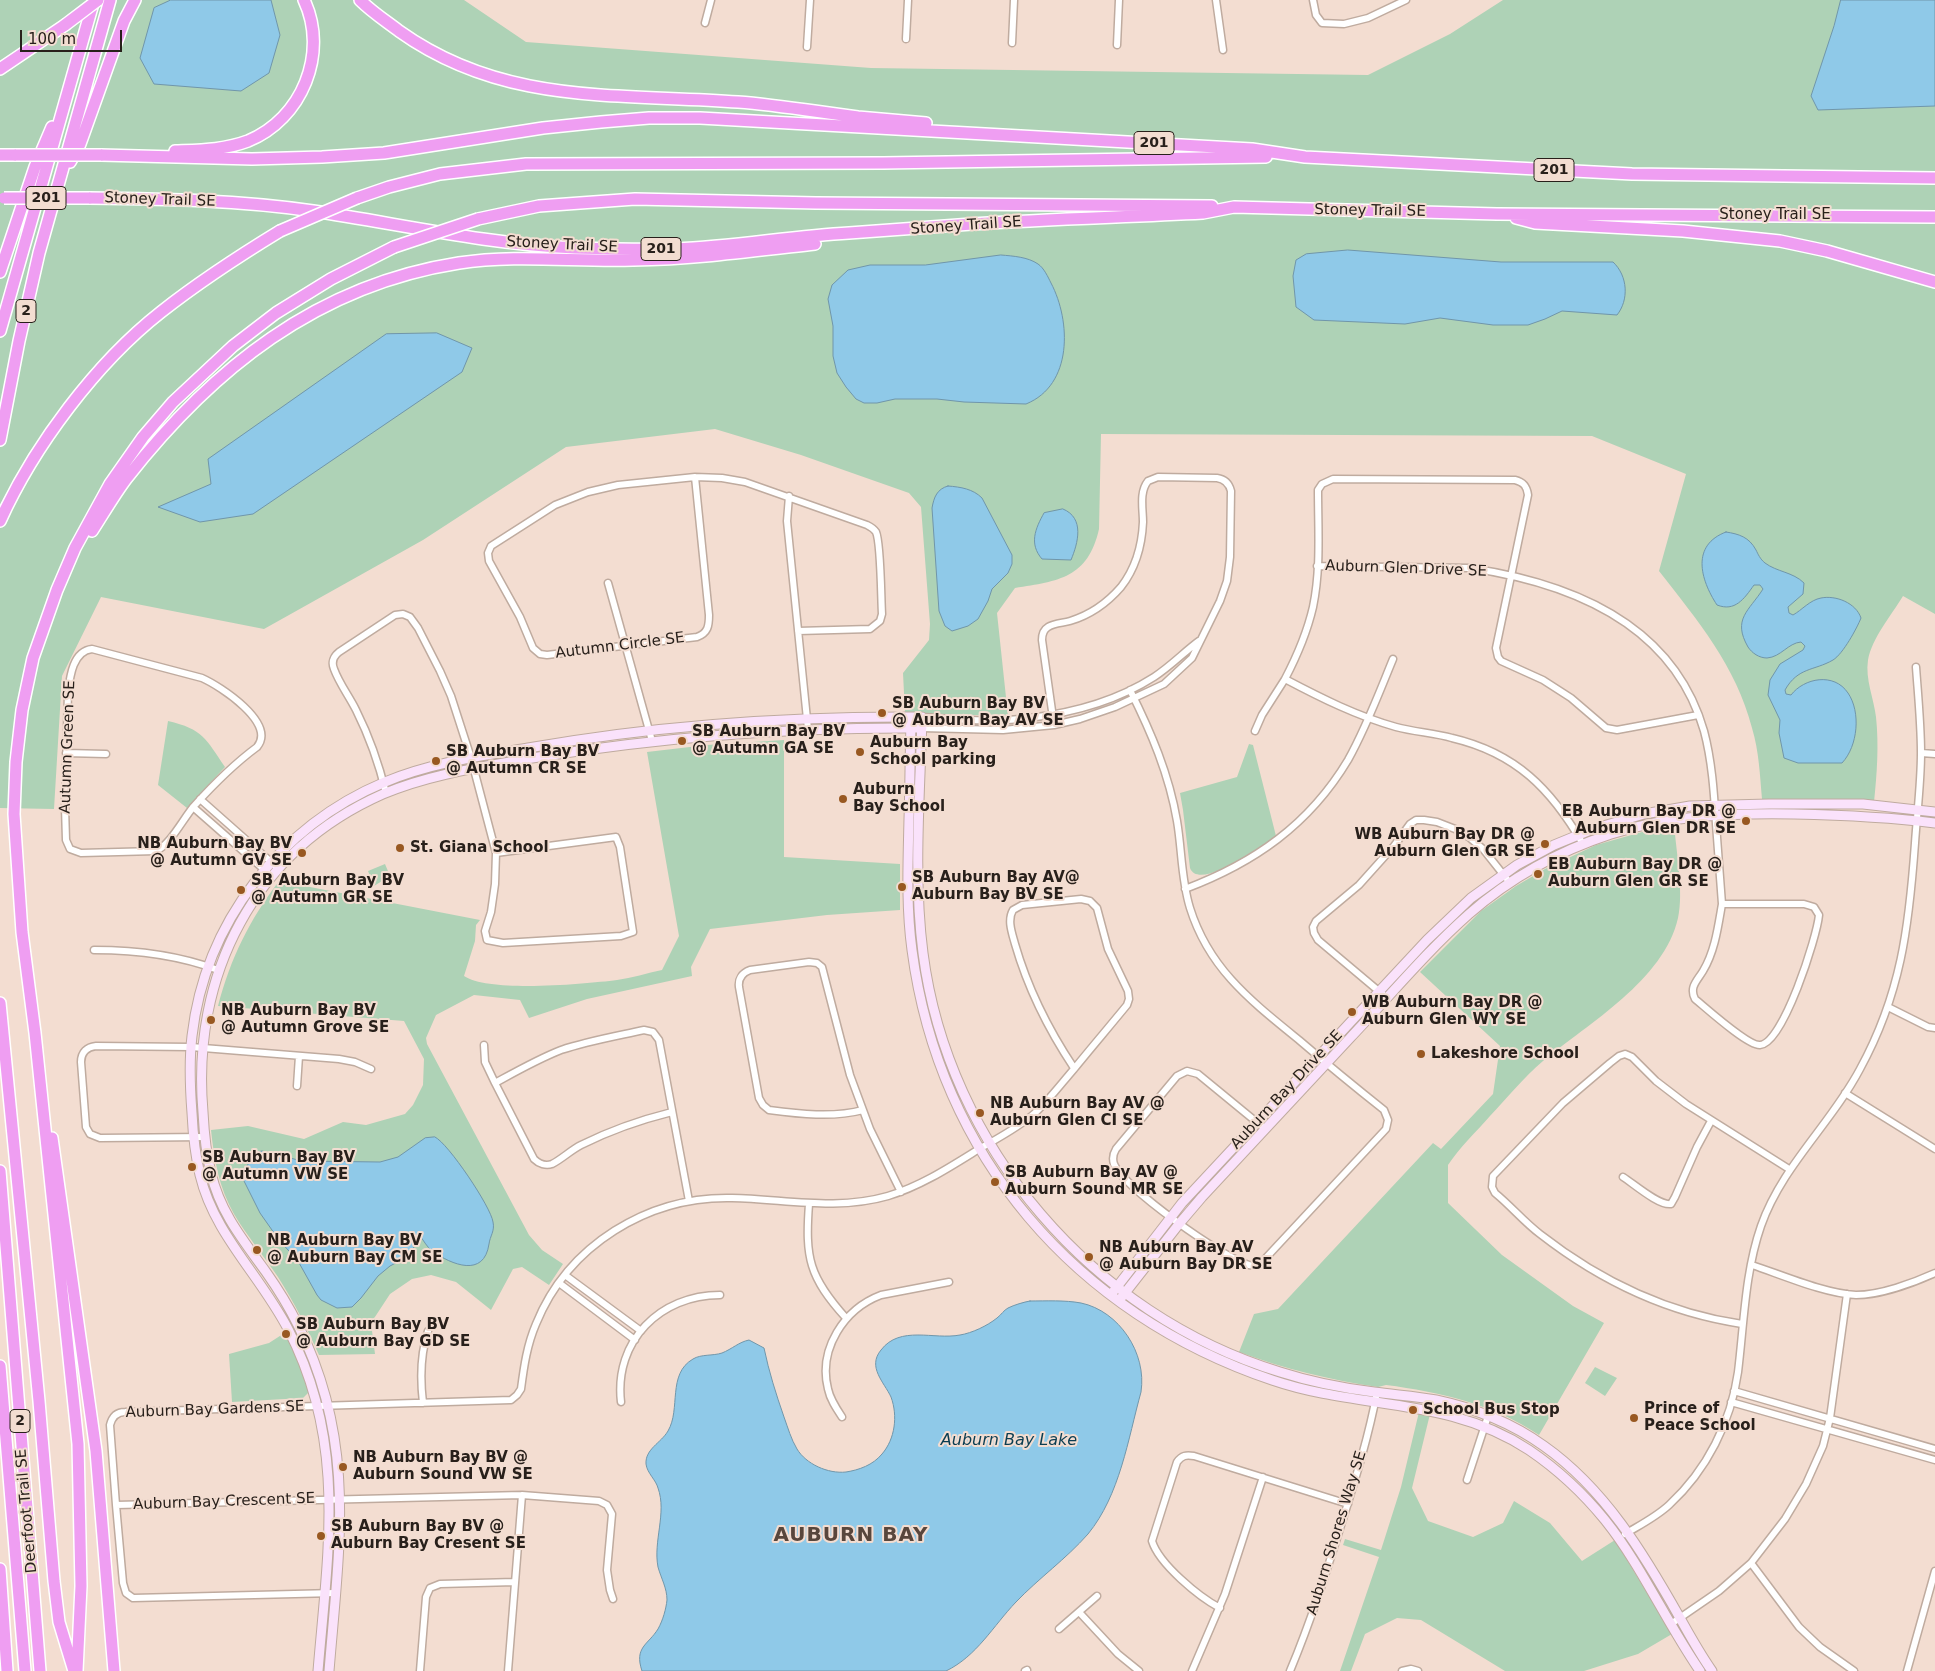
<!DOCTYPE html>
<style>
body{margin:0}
#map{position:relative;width:1935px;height:1671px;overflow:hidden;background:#f3ddd1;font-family:"DejaVu Sans",sans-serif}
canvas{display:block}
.scale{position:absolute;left:20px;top:30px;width:102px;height:22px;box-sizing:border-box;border:2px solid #28201b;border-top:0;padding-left:6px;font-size:15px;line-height:18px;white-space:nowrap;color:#28201b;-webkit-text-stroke:4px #f3ddd1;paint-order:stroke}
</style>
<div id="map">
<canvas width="1935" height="1671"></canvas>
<div class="scale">100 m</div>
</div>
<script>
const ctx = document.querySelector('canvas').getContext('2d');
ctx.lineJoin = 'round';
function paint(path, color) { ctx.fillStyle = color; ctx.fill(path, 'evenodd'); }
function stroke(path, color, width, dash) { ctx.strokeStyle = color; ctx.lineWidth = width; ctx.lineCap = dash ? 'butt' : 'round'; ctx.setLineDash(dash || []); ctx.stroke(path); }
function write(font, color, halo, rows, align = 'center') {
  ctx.font = font + ' "DejaVu Sans",sans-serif'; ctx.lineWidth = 4; ctx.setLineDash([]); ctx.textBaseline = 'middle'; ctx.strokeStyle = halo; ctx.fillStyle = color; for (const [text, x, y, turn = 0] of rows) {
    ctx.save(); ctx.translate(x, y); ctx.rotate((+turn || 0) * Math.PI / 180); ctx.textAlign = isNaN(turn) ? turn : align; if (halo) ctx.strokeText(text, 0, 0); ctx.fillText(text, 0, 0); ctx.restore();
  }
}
paint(new Path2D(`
 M0,0H464L526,42L871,68L1368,75L1450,34L1503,0H1935V614L1903,596C1891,616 1872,638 1868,660C1865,679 1874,699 1876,717C1879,745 1877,774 1874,802L1762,799C1760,776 1759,751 1752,728C1736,666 1698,621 1659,571L1686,474L1592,436L1101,434L1099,529C1088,578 1059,581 1015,588L997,613L1008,716L905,713L903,673L929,640L930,624L921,507L909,493L801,455L715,429L566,447L423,540L264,629L101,597L62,676L54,809L0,808Z
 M168,721C203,729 206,739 225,767L187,808L158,785Z
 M784,740V857L900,864V910L827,915L710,929L691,967L692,976L587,999L529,1018L520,1000L474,995L436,1015L426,1038L427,1044L529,1235L542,1250L563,1264L549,1285L522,1267L513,1269L491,1310L456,1282L431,1275L412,1279L390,1294L371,1323L375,1354L319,1355C307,1328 294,1302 278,1277C264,1256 247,1236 234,1214C219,1188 214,1159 211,1130L248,1126L304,1139L343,1122L366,1125L405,1114L413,1105L423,1085L424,1059L404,1021L218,1006C231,957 249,921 279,881L480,920L476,925L475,941L464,976C489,993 585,984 617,980C632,978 647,973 662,970L679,936L647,752L707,745Z
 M1249,744L1253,745L1276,836C1263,845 1199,892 1190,868L1183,810L1180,793L1237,777Z
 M1674,823C1676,851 1684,892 1678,918C1664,980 1589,1023 1543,1061C1523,1078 1507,1098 1490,1116C1476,1132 1460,1147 1448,1165V1203L1502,1255L1573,1306L1604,1323L1539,1435C1493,1404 1440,1392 1386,1385L1378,1387C1330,1380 1285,1369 1239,1352L1254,1314L1278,1309L1433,1143L1441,1149L1493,1094L1500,1046L1420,972L1481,911L1516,886L1545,869L1596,845Z
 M385,864L390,876L374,886L368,871Z
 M286,1332L295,1351L309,1392L303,1398L232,1402L229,1354L269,1343Z
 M1595,1367L1617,1378L1605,1396L1585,1383Z
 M1419,1412L1430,1414L1412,1488L1428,1521L1473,1537L1503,1523L1514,1501L1550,1523L1582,1561L1615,1540L1672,1634L1638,1654L1584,1671H1505L1421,1620L1397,1618L1365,1634L1351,1671H1340L1379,1557L1343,1545L1345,1539L1381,1550L1401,1487Z`), '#aed2b6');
const water = new Path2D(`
 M171,0H271L280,35L269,73L241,91L154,84L140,58L154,8Z
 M1841,0H1935V106L1818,110L1811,96L1834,26Z
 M1348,250L1501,262H1613C1628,276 1629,300 1617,315L1562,311L1545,319L1528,325H1493L1440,318L1405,324L1314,320L1296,307L1293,276L1296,260L1306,254Z
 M1001,255C1013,256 1028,257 1038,264C1044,268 1048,277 1051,283C1071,321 1073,385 1026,404L964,402L937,399H895L877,403H864L856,399L846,387L837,373L833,356V326L828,299L832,285L848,270L870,265H925Z
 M437,333L472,348L462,372L253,514L200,522L158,507L211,484L208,459L386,334Z
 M948,486C961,487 973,489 982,498L1012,555V564L1008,573L992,589L988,601L978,619L968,626L952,631L945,626L939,611L932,508C934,497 937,489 948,486Z
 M1063,509C1085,518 1078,543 1071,560L1042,559C1029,544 1035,529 1044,513Z
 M1726,532C1739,534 1749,537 1756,550C1758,554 1760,559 1765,563C1777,572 1793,572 1804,583L1803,594L1788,607L1789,613L1793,615C1802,610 1810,600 1821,598C1836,595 1856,603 1861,618C1857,628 1843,654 1833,660C1814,671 1798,667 1785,690L1786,694L1791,695C1804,678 1834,672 1848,693C1861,712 1858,746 1842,763H1798L1784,758L1779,733L1780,720L1768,695L1770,680L1780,664L1803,650L1805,646L1801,642C1788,643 1781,657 1767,658C1759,658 1752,653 1748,647C1732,619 1749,611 1763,589L1760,585H1754C1744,599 1735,612 1717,605C1700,579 1691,545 1726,532Z
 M435,1137C448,1143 491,1207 493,1222C495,1231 490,1236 489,1244C484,1278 452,1265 432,1251C427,1247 424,1241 420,1236L409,1256L390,1266L378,1276L361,1298L352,1307L337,1308L321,1300L317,1295L298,1261L279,1240L260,1213L243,1179V1171L249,1163L250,1157L257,1152L262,1151L302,1161L380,1162L398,1157L425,1138Z
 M1030,1301C1046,1301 1065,1300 1081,1303C1119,1311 1147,1353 1141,1392C1128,1439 1120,1495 1088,1534C1066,1559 1039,1578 1016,1602C993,1626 977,1656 946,1671H642C634,1647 648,1645 658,1629C663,1620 666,1609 667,1600C667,1588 661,1578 658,1567C653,1541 667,1513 658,1488C656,1480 647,1473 646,1464C645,1449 661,1443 668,1431C681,1409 667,1374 693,1359C701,1354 713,1356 722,1353C732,1349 739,1342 749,1340L764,1348C769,1372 776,1394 784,1417C788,1428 791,1439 797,1449C806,1464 828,1474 846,1472C859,1470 873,1465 882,1454C895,1439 898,1416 891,1397C884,1382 867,1367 881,1350C900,1325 934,1340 960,1335C972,1333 987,1326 997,1318C1001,1315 1004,1310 1008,1308C1014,1305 1024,1302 1030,1301Z`);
paint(water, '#8fc9e8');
stroke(water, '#7096aa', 1);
const street = new Path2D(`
 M1216,0L1223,50
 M1313,0L1316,15L1322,23L1344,24L1368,18L1406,0
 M705,23L711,0
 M906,39L908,0
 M1012,43L1014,0
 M1117,45L1119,0
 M807,47L810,0
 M695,477L709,615C709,626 708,633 697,637L547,655L540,654L533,648L520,617L489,561L488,553L491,546L555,505L588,492L618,485L695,477L722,478L745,482L867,525C871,527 874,529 876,532C881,543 881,599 882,614L880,621L870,629L798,631
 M789,496L787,521L808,729
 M1317,566L1470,568C1571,583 1673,623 1704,731C1712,761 1714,793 1716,824C1718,851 1720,877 1722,904H1804L1814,907L1819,915C1817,937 1783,1044 1760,1045C1748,1046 1706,1008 1695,999C1689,987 1697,981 1703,971C1715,951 1718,927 1722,904
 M608,583L652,741
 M92,649L202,678C220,686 277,723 257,747C234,764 213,785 194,806C183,819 170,845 156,851L81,853L70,849L66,840L65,807L68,692C70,676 73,651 92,649Z
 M1130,690C1151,732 1169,774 1177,821C1182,850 1181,879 1190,908C1209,969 1251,1001 1299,1040C1327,1064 1355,1087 1384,1110L1388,1120L1386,1129L1263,1261C1258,1264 1254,1266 1249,1265C1223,1258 1124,1188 1114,1164C1112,1158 1113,1154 1116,1149L1177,1076L1187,1071L1198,1074L1265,1129
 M922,717C957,719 994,723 1029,718C1072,713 1118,700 1154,677C1171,666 1184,652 1199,641
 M922,728L1003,730L1054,725L1080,719L1115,707L1164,684L1192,658L1220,601L1227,581L1230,557L1231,491C1229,483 1224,479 1217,478L1158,477L1148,481C1139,492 1143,509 1143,522C1142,545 1135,569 1121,587C1108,602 1090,615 1070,621C1063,623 1054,623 1048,627C1043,630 1042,634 1042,640L1054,725
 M1255,731L1262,715L1285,679
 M66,753L106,754
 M1921,753L1935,754
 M386,793C379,764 369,736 356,710C349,696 339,683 334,669C331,662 334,656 339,652L395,615L403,614L410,617L418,628L440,671L451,696L471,758L496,853L495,884L491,912L485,931L487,940L503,943L621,936L633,932L620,847L616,837L496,853
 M200,799L279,869
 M193,807L267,872
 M1583,844C1551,789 1516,753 1452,738C1434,733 1415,732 1396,727C1357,716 1321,698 1285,679C1297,656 1307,633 1313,607C1321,569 1318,529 1318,490L1322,484L1333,479L1515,480C1524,482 1527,487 1528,495L1496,648L1498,657L1501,661L1543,680L1571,698L1606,728L1617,730L1698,715
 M1185,889C1254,863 1309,825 1348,760C1366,728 1379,693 1393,659
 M94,950C137,950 178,955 218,970
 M1387,998L1318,940L1314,933L1313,927L1316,921L1359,885L1394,846L1410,824L1416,820H1424L1437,822L1455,829L1470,838L1483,849L1510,883
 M1888,1007L1928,1027L1935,1028
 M484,1045L485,1062L495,1083
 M297,1086L299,1056
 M1845,1093L1935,1149
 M863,1110C833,1118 799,1114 769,1110L763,1105L759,1098L739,987C738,979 742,973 750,970L809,962L817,963L822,967L850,1075L870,1129L901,1192
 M672,1112C640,1120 611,1130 581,1145C571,1150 562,1159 552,1164C546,1166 539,1164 534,1159L495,1083C517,1071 538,1059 561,1050C588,1041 617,1036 644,1030L653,1032L659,1040L689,1201
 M205,1137L100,1138L90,1134L86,1127L81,1062C81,1052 87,1047 96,1046L191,1047L339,1059L355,1062L371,1069
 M1623,1177C1634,1184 1659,1206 1671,1204L1675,1197L1697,1147L1711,1121
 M809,1204C805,1258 809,1277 846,1318
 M1752,1265C1782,1275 1826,1294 1856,1295C1880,1295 1913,1283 1935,1273
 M565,1275L641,1331
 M559,1283L635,1340
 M1742,1324C1668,1313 1599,1280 1540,1234C1524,1222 1511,1206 1495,1193L1492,1187L1493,1176L1563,1103L1610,1063L1619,1056L1625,1054L1632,1057L1656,1081L1686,1104L1789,1169
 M1734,1391L1935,1449
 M621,1402C614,1341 660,1295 720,1295
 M1731,1402L1935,1460
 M423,1403C420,1378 420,1355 428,1331
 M842,1417C836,1408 830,1399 828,1389C818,1349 844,1309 881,1295L949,1282
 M1467,1480L1488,1416
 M522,1495L599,1501L607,1505L612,1514L607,1570L610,1590L613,1599
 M116,1505L110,1425C112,1417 117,1412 125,1412L511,1400L517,1395L521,1389C524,1366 527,1345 536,1324C568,1245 648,1196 732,1198C785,1199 836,1211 888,1196C921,1186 950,1167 979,1149C998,1138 1018,1128 1035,1113C1049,1100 1061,1084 1074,1069C1091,1048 1109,1027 1127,1005L1129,999L1128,991L1108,949L1097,908L1090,901L1081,899L1022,905L1013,910C1007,920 1012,933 1015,944C1028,989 1048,1029 1074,1068
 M1625,1534C1640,1525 1656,1517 1669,1505C1707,1470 1731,1422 1738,1372C1744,1323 1745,1272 1761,1226C1782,1166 1831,1124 1860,1069C1901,994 1909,927 1915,843C1917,813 1921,783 1921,753C1921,724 1918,695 1916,667
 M1751,1563L1799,1627L1820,1647L1854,1671
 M335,1593L133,1598L126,1593L123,1583L116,1505L522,1495L508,1671
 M1220,1608C1199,1597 1159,1564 1152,1541L1177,1462C1182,1455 1186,1455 1194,1456L1348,1504
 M1079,1612L1118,1654L1139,1671
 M1671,1624L1719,1591L1751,1563L1785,1519L1806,1484L1823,1446L1830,1418L1847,1294
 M1059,1629L1097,1596
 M420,1671L426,1597L430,1588L440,1584L515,1582
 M1025,1671L1027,1670
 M1192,1671L1225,1594L1263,1477
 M1290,1671C1311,1621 1327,1570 1343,1519C1356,1477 1369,1435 1377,1392
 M1402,1671L1411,1669L1418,1671
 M1907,1671L1935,1571`);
const secondary = new Path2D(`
 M911,723C910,755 910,787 909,819C908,863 906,906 912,950C939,1156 1076,1314 1272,1380C1359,1410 1447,1396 1529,1450C1557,1469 1583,1493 1605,1520C1642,1566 1666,1622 1700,1671
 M1113,1292L1182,1203L1427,940L1471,898L1517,865L1554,845L1593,829L1644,814L1690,806L1769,804H1863L1935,812
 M1121,1298L1179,1224L1202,1197C1251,1144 1301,1091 1350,1038C1389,997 1426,952 1469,914C1510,878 1559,851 1611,834C1670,815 1732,813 1794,814C1841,815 1888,817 1935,823
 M318,1671C328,1550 347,1442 288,1329C260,1275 214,1234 200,1175C195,1154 193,1134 192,1113C190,1087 189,1061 192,1036C205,923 280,826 385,782C430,763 480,756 528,748C658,725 790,716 922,717C920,794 913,877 923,953C948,1147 1093,1315 1280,1372C1311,1382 1342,1388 1374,1392C1395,1395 1416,1396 1436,1400C1474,1408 1512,1423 1544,1446C1605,1489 1644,1554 1680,1618C1690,1636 1700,1654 1712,1671
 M329,1671C339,1547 357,1442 298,1325C289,1307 278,1289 266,1272C243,1240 220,1212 211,1173C206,1153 204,1132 203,1112C191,975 254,851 383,794C430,774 482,767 532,758C661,737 791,727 922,728`);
const highway = new Path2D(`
 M360,0C372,12 386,21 399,31C504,106 617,93 738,102C778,105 818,112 858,117C881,119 903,121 926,123
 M0,69L65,25
 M175,151C200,150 224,150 248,141C302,119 329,53 304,0
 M0,155H16
 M101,155L252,159L322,157L384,153L543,128L601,122L649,118H700L1252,149L1305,157L1632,174L1935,178
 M70,162L80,144L124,21L135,0
 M89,198C164,199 239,200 313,211C400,224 486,244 575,248C608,249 642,250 676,249C734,247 791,236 849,233C890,230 931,227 972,224C1049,219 1126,217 1203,213L1234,207L1497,214L1935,217
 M357,198L389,187L440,174L526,164L883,163L1266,157
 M1516,218L1535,223L1683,231L1780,241L1827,251L1935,282
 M478,219L539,206L635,199L816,203L1212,206
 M0,272L35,167L52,127
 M0,331L94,0
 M0,440L19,341L39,253L110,0
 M0,521C34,446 96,363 161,312C199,282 239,256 280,231
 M92,531C103,514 114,495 126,479C212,369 317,285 459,263C517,254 575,262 633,260C694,259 754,251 815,244
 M0,1003L39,1401L54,1581L59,1622L74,1671
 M52,1138L96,1451L114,1671
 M0,1171L40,1671
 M0,1366L25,1671
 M0,1569L7,1671
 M77,1671L81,1586L78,1444L35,1033L22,932L14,814L16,762L22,710L33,658L57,590L75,548L110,484L143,437L173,402L233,346L276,313L331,279L394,247`);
stroke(street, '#bfab9f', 9);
stroke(secondary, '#bfab9f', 11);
stroke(highway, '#fff', 14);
stroke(street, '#fff', 6);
stroke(secondary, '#fae2fb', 9);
stroke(highway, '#ef9ef2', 11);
const highwayBridge = new Path2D(`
 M65,25L98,0
 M16,155H101
 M4,198H89
 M280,231L357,198
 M394,247L478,219`);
stroke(highwayBridge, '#fff', 14, []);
stroke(highwayBridge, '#ef9ef2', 11);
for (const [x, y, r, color] of [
 [882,713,5,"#985821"],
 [682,741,5,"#985821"],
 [860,752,5,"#985821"],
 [436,761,5,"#985821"],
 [843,799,5,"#985821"],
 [1746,821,5,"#985821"],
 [1545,844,5,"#985821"],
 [400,848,5,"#985821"],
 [302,853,5,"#985821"],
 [1538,874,5,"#985821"],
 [902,887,5,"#985821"],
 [241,890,5,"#985821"],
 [1352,1012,5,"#985821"],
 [211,1020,5,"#985821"],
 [1421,1054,5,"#985821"],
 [980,1113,5,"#985821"],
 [192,1167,5,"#985821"],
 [995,1182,5,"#985821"],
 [257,1250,5,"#985821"],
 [1089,1257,5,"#985821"],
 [286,1334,5,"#985821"],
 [1413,1410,5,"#985821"],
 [1634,1418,5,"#985821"],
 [343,1467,5,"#985821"],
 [321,1536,5,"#985821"]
]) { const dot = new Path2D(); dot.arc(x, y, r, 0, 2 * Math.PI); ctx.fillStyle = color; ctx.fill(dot); stroke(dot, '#f3ddd1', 2); }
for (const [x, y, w] of [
 [1154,143,40],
 [1554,170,40],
 [46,198,40],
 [661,249,40],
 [26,311,20],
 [20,1421,20]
]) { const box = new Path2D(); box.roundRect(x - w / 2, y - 11.5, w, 23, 4); ctx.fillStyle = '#f3ddd1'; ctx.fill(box); stroke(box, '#28201b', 1); }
write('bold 14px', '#28201b', null, [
 ["201",1154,143],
 ["201",1554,170],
 ["201",46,198],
 ["201",661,249],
 ["2",26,311],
 ["2",20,1421]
]);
write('15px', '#28201b', '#f3ddd1', [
 ["Stoney Trail SE",160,200,2],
 ["Stoney Trail SE",1370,211,1],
 ["Stoney Trail SE",1775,215],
 ["Stoney Trail SE",966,226,-4],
 ["Stoney Trail SE",562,245,3],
 ["Auburn Glen Drive SE",1406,569,2],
 ["Autumn Circle SE",620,646,-7],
 ["Autumn Green SE",68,747,-88],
 ["Auburn Bay Drive SE",1287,1090,-47],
 ["Auburn Bay Gardens SE",215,1410,-2],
 ["Auburn Bay Crescent SE",224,1502,-2],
 ["Deerfoot Trail SE",27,1511,-95],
 ["Auburn Shores Way SE",1337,1533,-73]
]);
write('bold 15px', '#28201b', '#f3ddd1', [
 ["SB Auburn Bay BV",892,704],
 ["@ Auburn Bay AV SE",892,721],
 ["SB Auburn Bay BV",692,732],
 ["@ Autumn GA SE",692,749],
 ["Auburn Bay",870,743],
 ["School parking",870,760],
 ["SB Auburn Bay BV",446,752],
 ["@ Autumn CR SE",446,769],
 ["Auburn",853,790],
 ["Bay School",853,807],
 ["EB Auburn Bay DR @",1736,812,"right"],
 ["Auburn Glen DR SE",1736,829,"right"],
 ["WB Auburn Bay DR @",1535,835,"right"],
 ["Auburn Glen GR SE",1535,852,"right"],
 ["NB Auburn Bay BV",292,844,"right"],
 ["@ Autumn GV SE",292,861,"right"],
 ["St. Giana School",410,848],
 ["EB Auburn Bay DR @",1548,865],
 ["Auburn Glen GR SE",1548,882],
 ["SB Auburn Bay AV@",912,878],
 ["Auburn Bay BV SE",912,895],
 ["SB Auburn Bay BV",251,881],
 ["@ Autumn GR SE",251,898],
 ["WB Auburn Bay DR @",1362,1003],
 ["Auburn Glen WY SE",1362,1020],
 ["NB Auburn Bay BV",221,1011],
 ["@ Autumn Grove SE",221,1028],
 ["Lakeshore School",1431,1054],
 ["NB Auburn Bay AV @",990,1104],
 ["Auburn Glen CI SE",990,1121],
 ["SB Auburn Bay BV",202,1158],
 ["@ Autumn VW SE",202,1175],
 ["SB Auburn Bay AV @",1005,1173],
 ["Auburn Sound MR SE",1005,1190],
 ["NB Auburn Bay BV",267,1241],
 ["@ Auburn Bay CM SE",267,1258],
 ["NB Auburn Bay AV",1099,1248],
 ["@ Auburn Bay DR SE",1099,1265],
 ["SB Auburn Bay BV",296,1325],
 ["@ Auburn Bay GD SE",296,1342],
 ["Prince of",1644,1409],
 ["Peace School",1644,1426],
 ["School Bus Stop",1423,1410],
 ["NB Auburn Bay BV @",353,1458],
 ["Auburn Sound VW SE",353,1475],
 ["SB Auburn Bay BV @",331,1527],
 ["Auburn Bay Cresent SE",331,1544]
], 'left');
write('italic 16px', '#0a3d52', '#f3ddd1', [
 ["Auburn Bay Lake",1009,1441]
]);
ctx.letterSpacing = '1px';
write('bold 20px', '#58463c', '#f3ddd1', [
 ["AUBURN BAY",851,1536]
]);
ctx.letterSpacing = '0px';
</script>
